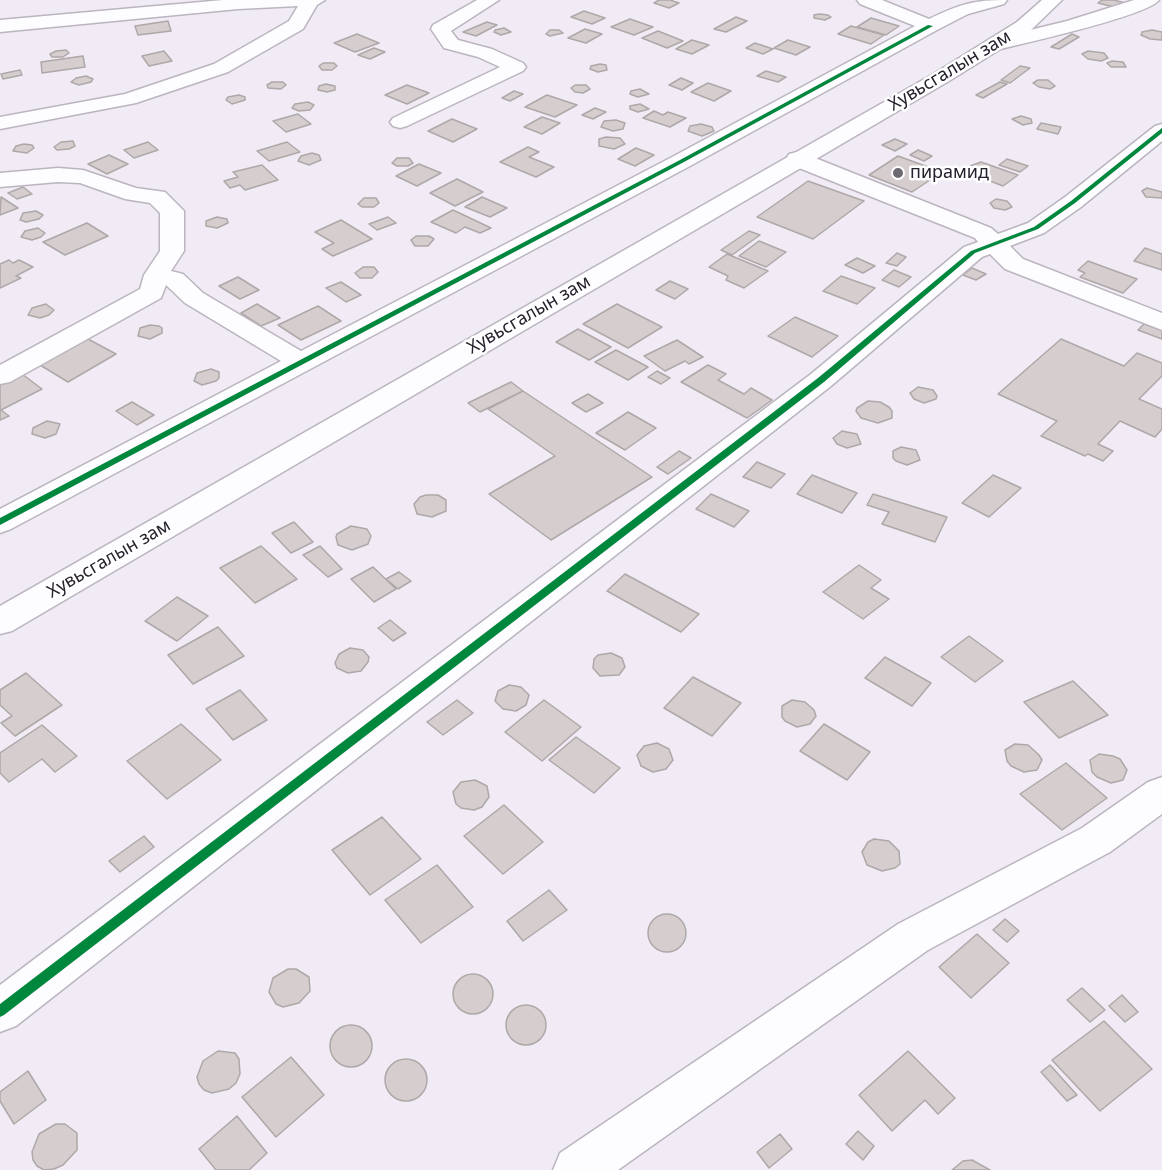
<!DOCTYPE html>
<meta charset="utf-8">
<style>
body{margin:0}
canvas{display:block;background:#f1ebf6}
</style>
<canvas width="1162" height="1170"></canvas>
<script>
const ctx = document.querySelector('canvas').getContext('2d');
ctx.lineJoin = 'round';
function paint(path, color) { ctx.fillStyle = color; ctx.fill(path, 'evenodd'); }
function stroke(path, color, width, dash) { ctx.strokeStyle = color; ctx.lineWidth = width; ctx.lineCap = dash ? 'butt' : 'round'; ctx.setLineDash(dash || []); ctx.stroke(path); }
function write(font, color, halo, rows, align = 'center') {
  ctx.font = font + ' "Noto Sans",sans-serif'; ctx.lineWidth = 5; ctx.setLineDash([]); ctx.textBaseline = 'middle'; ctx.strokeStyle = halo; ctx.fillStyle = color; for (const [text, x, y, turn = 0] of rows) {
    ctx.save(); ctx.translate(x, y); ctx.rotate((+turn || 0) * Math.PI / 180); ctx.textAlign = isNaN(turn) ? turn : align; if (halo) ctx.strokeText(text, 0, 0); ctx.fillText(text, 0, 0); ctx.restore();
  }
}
const building = new Path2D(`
 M659,0H670L679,3L669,8L654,3Z
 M1102,0H1114L1125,3L1118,8L1098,3Z
 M584,11L605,18L592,24L571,17Z
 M819,14L828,15L831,17L825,20L814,18V15Z
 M736,17L747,21L726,32L714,29Z
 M871,18L899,26L886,35L857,27Z
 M630,19L653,27L634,35L611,27Z
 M168,21L171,31L138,35L135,26Z
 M487,22L497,25L476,36L463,32Z
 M851,26L884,35L871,44L838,34Z
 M504,28L511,32L501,35L494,32L495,30Z
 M585,29L602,34L586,43L568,38Z
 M550,30H559L563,33L550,36L546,34Z
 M1152,30L1162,32V40L1150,39L1141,35L1142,32Z
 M658,31L683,41L667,48L642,38Z
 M357,34L379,43L355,52L334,43Z
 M1072,34L1079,37L1059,49L1051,47Z
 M692,40L709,45L692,54L676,49Z
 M788,40L810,47L796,55L774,48Z
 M755,43L773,49L763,54L746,48Z
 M374,48L385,52L370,59L358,55Z
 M66,50L69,53L63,57H52L50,54L56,51Z
 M164,51L172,61L149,66L142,56Z
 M1088,51L1104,53L1108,58L1101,61L1088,59L1082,54Z
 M83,56L85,67L42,73L41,62Z
 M1112,61L1123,62L1126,67H1111L1107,63Z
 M323,63H334L337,66L332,70H322L319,66Z
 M600,64L606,65L607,70L598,72L590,69L591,66Z
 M1020,66L1030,68L1010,83L1001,80Z
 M20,70L22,75L3,79L1,74Z
 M766,71L786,77L778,82L757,76Z
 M86,76L93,79L91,82L79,85L71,82L76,78Z
 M681,78L693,83L682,90L669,85Z
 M1038,80H1048L1055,86L1050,89L1039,87L1033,83Z
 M272,82H283L286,85L281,89L268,88L267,85Z
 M1000,82L1007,84L983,98L976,95Z
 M708,83L731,91L714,101L691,92Z
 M326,84L335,86V90L327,92L318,90L319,86Z
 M407,85L429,93L407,104L385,95Z
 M575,85H586L590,89L583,93L575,92L571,88Z
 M640,89L649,94L638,97L630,94L631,91Z
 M514,91L523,94L510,101L502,98Z
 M239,95L245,97V100L232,104L226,100L228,97Z
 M547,95L577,105L555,117L525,107Z
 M308,102L314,105L310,110L299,111L292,108L295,104Z
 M640,104L649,109L638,112L630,109V106Z
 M595,108L606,112L593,119L582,115Z
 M654,111L663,115L668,112L686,118L670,127L643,118Z
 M298,114L311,124L286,132L273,121Z
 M1021,116L1031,119L1032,123L1023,125L1012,119Z
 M542,117L560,123L542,134L524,127Z
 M452,119L477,129L453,142L428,131Z
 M616,120L625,123L623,129L613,131L601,127L604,121Z
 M1041,123L1061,127L1058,134L1037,129Z
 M701,124L712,127L714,131L702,136L688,131L690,126Z
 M606,137L620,138L625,144L614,149L599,146V139Z
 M895,139L907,144L895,151L882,145Z
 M73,141L75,146L69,149L57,150L54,147L61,142Z
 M148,142L158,150L134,158L124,150Z
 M287,142L300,152L269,161L257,151Z
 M24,144L32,145L34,148L27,153L13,151L16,146Z
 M528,147L539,152L529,157L554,167L536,177L500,162Z
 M636,148L654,155L635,166L618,159Z
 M918,150L932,156L924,161L910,155Z
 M312,153L319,155L321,160L309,165L298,161L301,156Z
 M109,155L128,164L107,174L88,164Z
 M898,156L942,172L912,192L869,175Z
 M397,158H409L413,163L408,166H397L392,163Z
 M1007,159L1028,166L1020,172L999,165Z
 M981,162L1018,175L1003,186L967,172L970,166Z
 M419,164L441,173L417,186L396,176Z
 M262,165L278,180L245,190L240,185L230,188L224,181L238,177L233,172Z
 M457,179L483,192L455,206L430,193Z
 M808,181L864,201L813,239L757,217Z
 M23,187L32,194L17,199L8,193Z
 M1147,188L1162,192V198L1146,197L1142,191Z
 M1,197L18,208L0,215Z
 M482,197L507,208L490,217L465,207Z
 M364,198H376L379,203L374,207H362L358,204Z
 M996,199L1007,201L1012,207L1005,210L994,208L990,203Z
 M453,210L491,228L480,233L465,227L456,233L431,222Z
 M36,211L43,215L39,219L26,222L20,220L23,213Z
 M217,217L227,219L228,223L217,228L206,226V221Z
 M388,217L396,223L377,230L369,224Z
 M341,220L372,239L333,256L322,249L334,243L315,232Z
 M87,223L108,236L65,255L43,242Z
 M38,228L45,233L41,237L32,240L21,237L25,231Z
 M749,231L760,235L732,255L721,250Z
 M416,236H429L434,239L428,246H415L411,240Z
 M759,241L786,252L766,267L739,256Z
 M1145,248L1162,254V270L1134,261Z
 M897,253L906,257L897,266L886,263Z
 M727,254L768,271L744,288L726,280L728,276L709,267Z
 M857,258L875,266L863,273L845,265Z
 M9,260L13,263L19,260L33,267L16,276L21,278L0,288V264Z
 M1088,261L1137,279L1123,293L1080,277L1085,273L1078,270Z
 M363,267H374L378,272L372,278H360L355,273Z
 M972,268L986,274L976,280L963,275Z
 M894,270L911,277L899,287L882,280Z
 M841,276L875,288L857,304L823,291Z
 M238,277L259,290L240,299L219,286Z
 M670,281L688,289L675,299L656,290Z
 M341,282L361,295L346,302L326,288Z
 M46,304L54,310L49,315L40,318L28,315L32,308Z
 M257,304L280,318L261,326L241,313Z
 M617,304L662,327L628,348L583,324Z
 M318,306L341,321L301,340L278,325Z
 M795,317L838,336L812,357L768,336Z
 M1144,324L1162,330V339L1138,330Z
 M150,325L159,326L162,328V333L150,339L138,336L140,328Z
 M578,329L611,347L589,360L556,342Z
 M88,339L116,354L68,382L40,365Z
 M1061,339L1124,366L1137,353L1162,363V376L1139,399L1162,409V429L1155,437L1120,421L1098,444L1113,451L1103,461L1088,454L1085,456L1041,436L1057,421L998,394Z
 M677,340L703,357L689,364L685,361L665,371L644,356Z
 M616,350L648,367L628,380L595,362Z
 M708,365L726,374L718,380L744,394L751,388L772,400L747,418L681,382Z
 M211,369L219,372V378L216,381L202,385L194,381L197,373Z
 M657,371L670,378L661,384L648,377Z
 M22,374L42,389L1,410L9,416L0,420V384Z
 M511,382L523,391L480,412L468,403Z
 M918,387L933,390L937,396L936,399L924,403L914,399L910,393Z
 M523,391L652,477L551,540L489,494L555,456L488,409Z
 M588,394L603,403L586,412L572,403Z
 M868,401L880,402L889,407L892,411V418L878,423L861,418L856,411L857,408Z
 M132,402L154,415L137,425L116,411Z
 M628,412L656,428L625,450L596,433Z
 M47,421L60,424L56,434L45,438L32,434L33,428Z
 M842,431L857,434L861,444L847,448L837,444L833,438Z
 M901,447L916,450L920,460L907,465L896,461L893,458V451Z
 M679,451L691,458L668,474L657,467Z
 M757,462L785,474L771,488L743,477Z
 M812,475L857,493L842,513L797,494Z
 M993,475L1021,488L989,517L962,503Z
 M711,494L749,511L734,527L696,509Z
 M873,494L947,517L935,542L882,524L889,512L867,505Z
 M426,495H438L446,500V511L432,517L417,514L414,504L420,497Z
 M294,522L313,542L291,553L272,533Z
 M351,526L367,529L371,536L368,544L352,550L338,545L336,537L337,534Z
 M261,546L297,579L255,603L220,568Z
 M320,546L342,569L328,577L303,555Z
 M859,565L881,580L871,588L889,599L863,619L823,592Z
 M373,567L396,589L374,602L351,579Z
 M399,572L411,581L398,589L386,579Z
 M625,574L699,614L681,632L607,591Z
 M177,597L208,616L177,641L145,621Z
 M390,620L406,633L393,641L378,628Z
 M218,627L244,656L193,684L168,655Z
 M969,636L1003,661L975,682L941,657Z
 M350,648L363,650L369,657L368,662L361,671L348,673L337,668L335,663L339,654Z
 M611,653L622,658L625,667L619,675L600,676L593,668L594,659L598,655Z
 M885,657L931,683L912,706L865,678Z
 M26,673L62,705L15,736L1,723L12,716L0,705V690Z
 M693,677L741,703L712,736L664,708Z
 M1073,681L1108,715L1059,738L1024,702Z
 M509,685L521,687L529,695L526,705L516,711L503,709L495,701L498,691Z
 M240,690L267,720L233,740L206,709Z
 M457,700L473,713L443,735L427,722Z
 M544,700L581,727L542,761L505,732Z
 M792,700L805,702L814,710L816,716L810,724L797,727L785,721L782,717V706Z
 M181,724L221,760L167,799L127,761Z
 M824,724L870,752L847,780L800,751Z
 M42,725L77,756L55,772L42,759L9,782L0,773V753Z
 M576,737L620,768L594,793L549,760Z
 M657,743L669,749L673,760L666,769L653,772L641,766L637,755L644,746Z
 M1015,744L1028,745L1039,755L1042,760L1037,770L1024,772L1011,766L1007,761L1005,750Z
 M1099,754L1113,756L1120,759L1127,770L1123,780L1111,783L1097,777L1092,772L1090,760Z
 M1066,763L1107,798L1062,830L1020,794Z
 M475,780L487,786L489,797L482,807L474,810L461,808L456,804L453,792L461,782Z
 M504,805L543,842L503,874L464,836Z
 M382,817L421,859L370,895L332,850Z
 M144,836L154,847L120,872L109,861Z
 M874,839L889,841L899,851L900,864L895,868L882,871L867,865L862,852L868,842Z
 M437,865L473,907L421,943L385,900Z
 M549,890L567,910L523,941L507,921Z
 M648 933a19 19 0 1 1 38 0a19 19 0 1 1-38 0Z
 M1005,919L1019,931L1007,942L993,930Z
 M977,934L1009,963L971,998L939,967Z
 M288,969H296L309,977L310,991L299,1003L283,1007L276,1004L269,992L273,978Z
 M453 994a20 20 0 1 1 40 0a20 20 0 1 1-40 0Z
 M1082,988L1105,1010L1090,1022L1067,1000Z
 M1122,995L1138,1012L1125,1022L1109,1006Z
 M506 1025a20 20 0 1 1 40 0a20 20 0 1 1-40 0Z
 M1104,1021L1152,1069L1100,1111L1052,1060Z
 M330 1046a21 21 0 1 1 42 0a21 21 0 1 1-42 0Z
 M218,1051L235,1053L239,1059L240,1074L236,1083L229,1089L212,1093L204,1090L199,1084L197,1077L203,1061Z
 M908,1051L955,1098L938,1114L925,1100L892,1131L859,1095Z
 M291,1057L324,1095L276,1137L242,1097Z
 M385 1080a21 21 0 1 1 42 0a21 21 0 1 1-42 0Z
 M1050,1065L1077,1095L1067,1101L1041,1072Z
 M28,1071L46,1100L14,1124L0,1101V1092Z
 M237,1116L267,1153L249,1170H216L199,1149Z
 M56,1124H65L77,1133V1150L63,1165L54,1169L44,1170L37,1166L33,1160L32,1152L39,1134Z
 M858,1131L874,1146L863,1160L846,1144Z
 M780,1134L792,1149L769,1168L757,1152Z
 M972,1160L990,1170H952L963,1161Z`);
paint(building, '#d6cece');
stroke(building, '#aea8a8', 1.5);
const minor = new Path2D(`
 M223,0H325L317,5L303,29L228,72L136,103L0,129V117L125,94L214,64L289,21L298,6L238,9L0,32V20Z
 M477,0H499L451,31L458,40L492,49L523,63L526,67L523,71L407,126L400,128L393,126L390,122L393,118L500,67L478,57L444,48L431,29L433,25Z
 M857,0H882L929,19C960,4 973,0 1007,0L1004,4L968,14L937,30L690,166L11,529L0,533V509L281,361L185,303L166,285L161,298L10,382L0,384V365L140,289L144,275L160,251V213L150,203L125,199L80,183L58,182L0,187V173L58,168L83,170L136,188L165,192L184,211V251L171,271L183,274L203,293L301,351L674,156L915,26L860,4Z
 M1134,0H1159C1148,16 1021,44 996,50L989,48L987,44L989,40L1067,21Z
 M1162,124V141L1081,207L1044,233L1010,246L1023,259L1162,313V330L1005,269L990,254L982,257L831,386L16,1026L0,1032V985L811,374L964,247L978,242L975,238L789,164L786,159L789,154L797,152L805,154L991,228L998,234L1028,223L1065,197L1155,126Z
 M1162,777V814L1110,852L928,950L618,1170H553L560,1153L898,924L1082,828L1148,782Z`);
const secondary = new Path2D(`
 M1042,0H1062L1031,30L949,81L12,631L0,634V606L935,73L1017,22Z`);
stroke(minor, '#bab5bf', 3);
stroke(secondary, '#bab5bf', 3);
paint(minor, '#fdfcfe');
paint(secondary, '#fdfcfe');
paint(new Path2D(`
 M928,25L933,26L684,162L0,525V518L680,160Z
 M1162,128V133L1075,203L1038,229L975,253L824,382L4,1015L0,1017V1004L818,378L971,251L1034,227L1071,201Z`), '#00873e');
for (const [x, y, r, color] of [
 [898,173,6,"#6e6873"]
]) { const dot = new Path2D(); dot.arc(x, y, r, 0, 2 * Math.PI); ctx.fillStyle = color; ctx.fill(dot); stroke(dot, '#fff', 2); }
write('18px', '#27212d', '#fff', [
 ["Хувьсгалын зам",950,71,-31],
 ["Хувьсгалын зам",529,315,-30],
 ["Хувьсгалын зам",109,559,-30]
]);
write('18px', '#27212d', '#fff', [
 ["пирамид",910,173]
], 'left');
</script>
